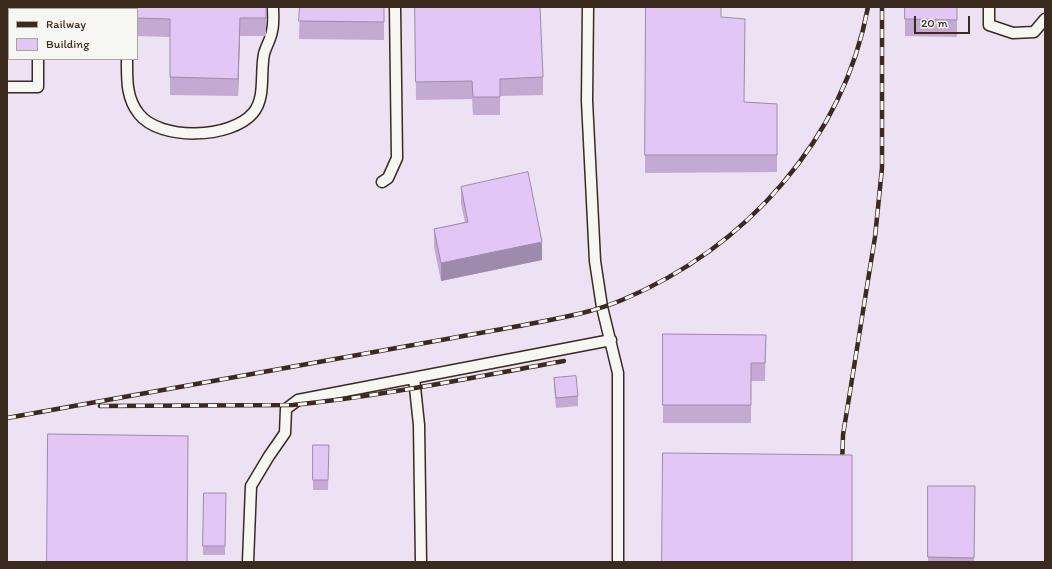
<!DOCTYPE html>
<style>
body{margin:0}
#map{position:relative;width:1052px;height:569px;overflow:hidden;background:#f2ecf3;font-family:Itim,sans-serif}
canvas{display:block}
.frame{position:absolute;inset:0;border:8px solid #3b2a1e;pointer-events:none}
.legend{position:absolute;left:8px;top:8px;width:130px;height:52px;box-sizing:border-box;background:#f6f6f2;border:1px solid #aba49d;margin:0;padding:5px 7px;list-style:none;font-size:12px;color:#3b2a1e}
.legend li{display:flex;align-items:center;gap:8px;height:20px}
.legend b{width:20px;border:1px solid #aba49d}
.scale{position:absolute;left:914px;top:16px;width:56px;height:18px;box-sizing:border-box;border:2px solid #3b2a1e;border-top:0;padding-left:5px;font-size:12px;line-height:14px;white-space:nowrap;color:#3b2a1e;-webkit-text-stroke:3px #f6f6f2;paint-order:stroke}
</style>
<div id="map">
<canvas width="1052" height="569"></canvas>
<div class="frame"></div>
<ul class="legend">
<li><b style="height:5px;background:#3b2a1e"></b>Railway</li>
<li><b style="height:11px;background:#e2c6f5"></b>Building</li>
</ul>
<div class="scale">20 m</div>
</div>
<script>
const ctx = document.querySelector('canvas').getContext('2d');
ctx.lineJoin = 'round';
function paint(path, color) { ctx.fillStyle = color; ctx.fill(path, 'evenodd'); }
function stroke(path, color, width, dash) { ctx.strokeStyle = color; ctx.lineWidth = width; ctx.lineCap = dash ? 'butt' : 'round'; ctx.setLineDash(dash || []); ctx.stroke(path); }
paint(new Path2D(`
 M7,7H1045V562H7ZM9,9H137V59H9Z`), '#ede1f4');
const lane = new Path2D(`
 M588,7L587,101L595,261L602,307L618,373V562
 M989,7V25L1013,33L1034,32L1045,19
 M38,9V7
 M7,16H9
 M127,59C127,79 126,98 139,114C160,141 231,139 253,113C266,98 260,73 264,54C266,46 271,39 272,31C274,24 273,15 273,7
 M7,87H38V59
 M382,182L388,178L397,158L395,7
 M414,378L419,425L421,562
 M248,562L251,486L269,456L285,433L286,409L298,400L611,340`);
stroke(lane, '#3b2a1e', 13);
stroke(lane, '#f6f6f2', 10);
const rail = new Path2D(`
 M100,406L293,405C384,396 474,377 564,361
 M7,418L519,326C554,319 589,314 622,300C746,248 843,140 868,7
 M842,467L843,435L875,237L882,168V7`);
stroke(rail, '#3b2a1e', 4.5);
stroke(rail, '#f6f6f2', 3, [9]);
paint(new Path2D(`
 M266,7V36H240L238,96L170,95V37L137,36V9Z
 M300,7H384V40L299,39Z
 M415,7L543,77V95L500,96V115H473L472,99L416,100Z
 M646,7L744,102L777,104V172L645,173Z
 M905,7H957V37L905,36Z
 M461,187L542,260L441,281L434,247V229L465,222L461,204Z
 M663,334L766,335L765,381H751V423H663Z
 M554,378L578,396V406L556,408L554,387Z
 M313,445H329L328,490H313Z
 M928,486H975L974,562H928Z
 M204,493H226L225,555H203Z`), '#c2aad3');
paint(new Path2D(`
 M240,18V36L238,96V79Z
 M542,242V260L441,281V263Z`), '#9e8bac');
const building = new Path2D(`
 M116,7H266V18H240L238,79L170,77V19L137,18V9H116Z
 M300,7H384V22L299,21Z
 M415,7H540L543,77L500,79V97H473L472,81L416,82Z
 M646,7H721V17L745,19L744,102L777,104V155H645Z
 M905,7H957V20L905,19Z
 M528,172L542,242L441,263L434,229L468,222L461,187Z
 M663,334L766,335L765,363H751V405H663Z
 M576,376L578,396L556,398L554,378Z
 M48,434L188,436L187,562H47Z
 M313,445H329L328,480H313Z
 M663,453L852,455V562H662Z
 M928,486H975L974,558L928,557Z
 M204,493H226L225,546H203Z`);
paint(building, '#e2c6f5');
stroke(building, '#9e8bac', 1);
</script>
